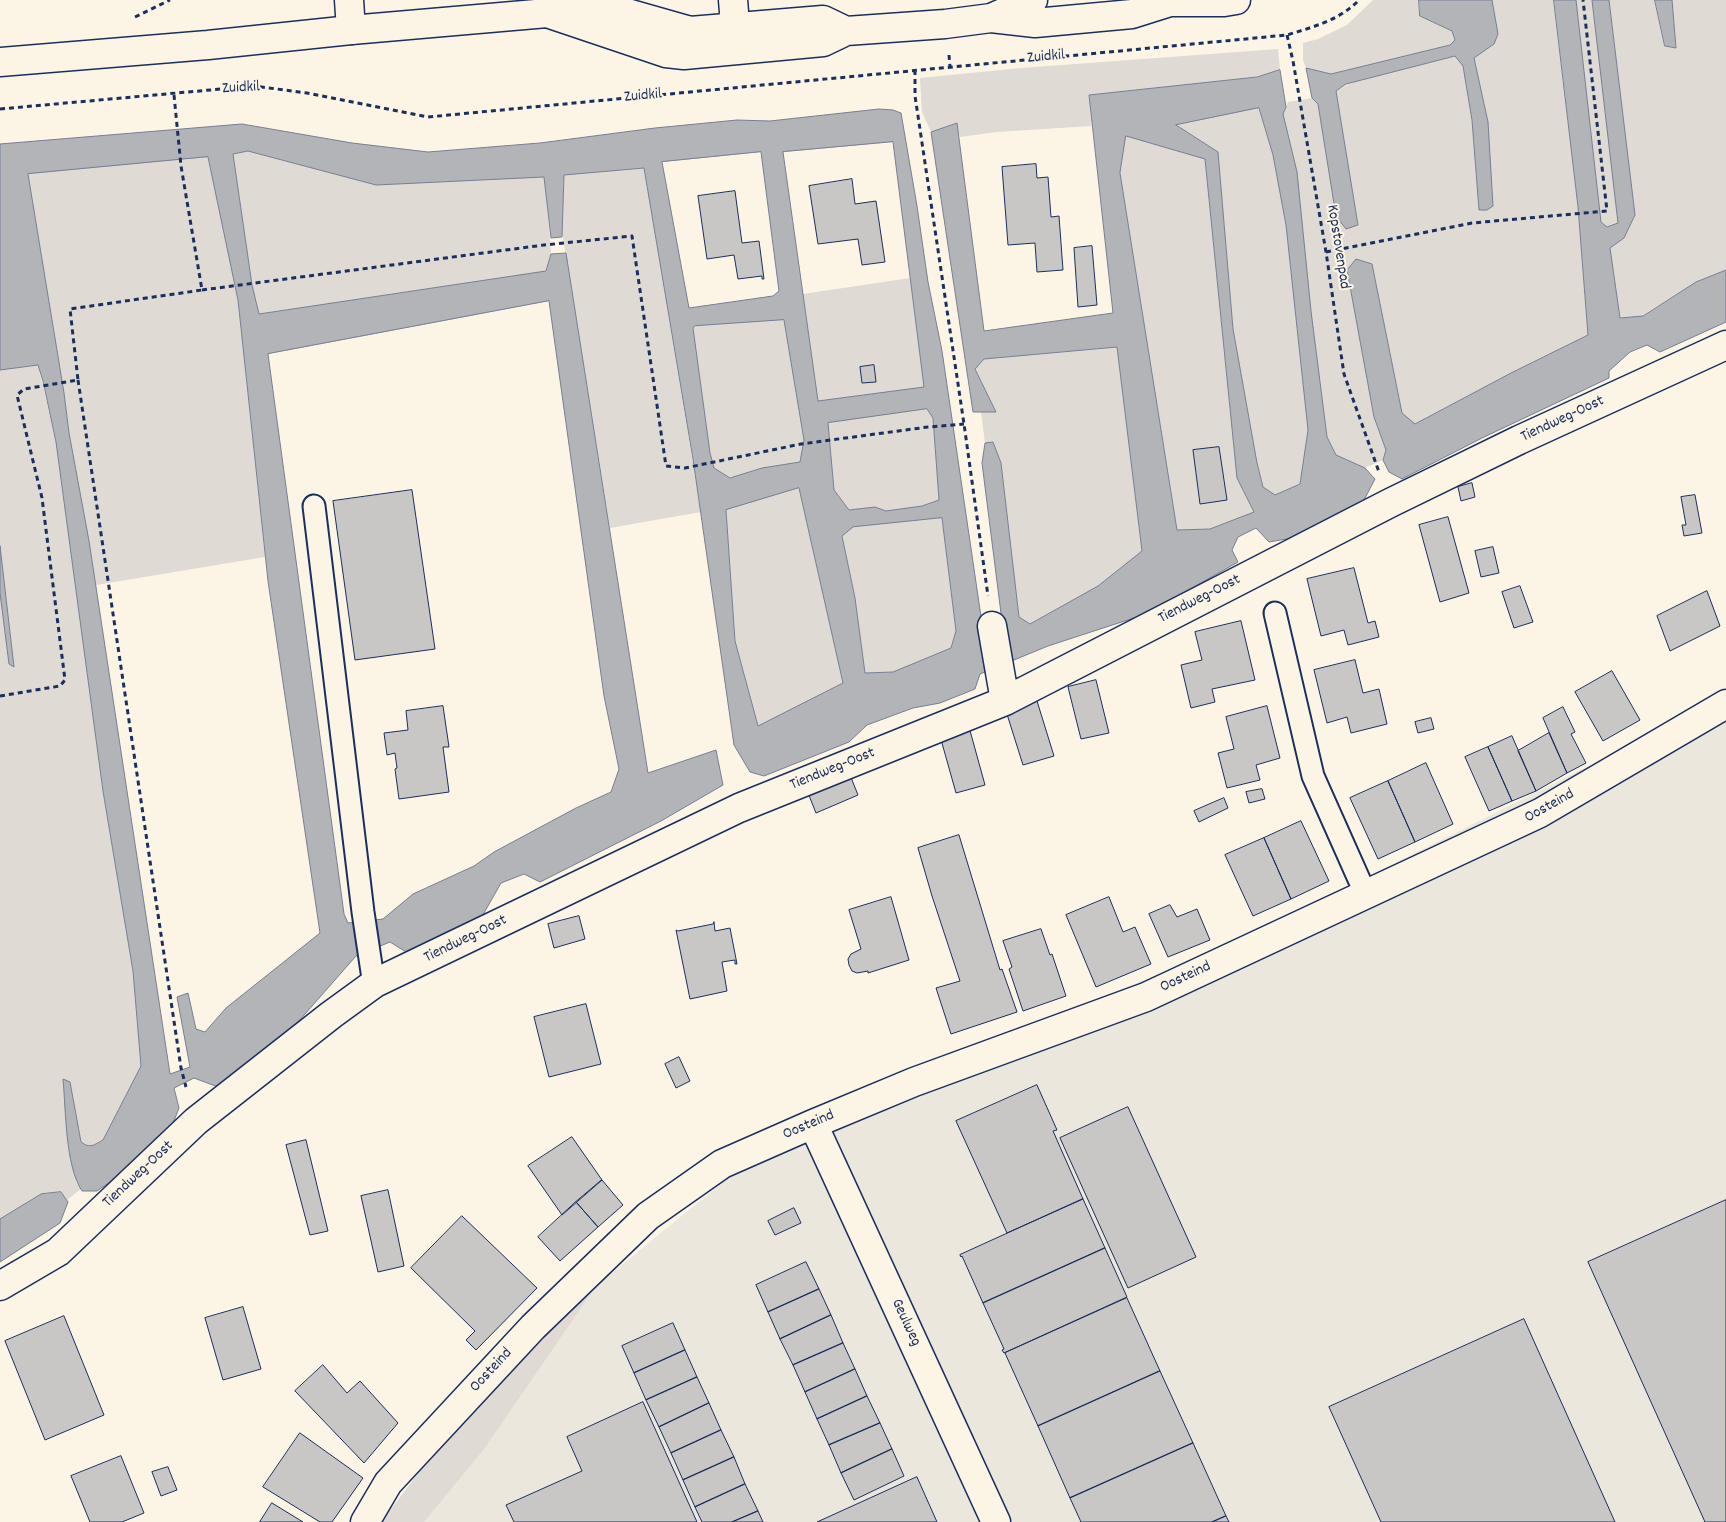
<!DOCTYPE html>
<style>
body{margin:0}
canvas{display:block;background:#fcf5e5}
</style>
<canvas width="1726" height="1522"></canvas>
<script>
const ctx = document.querySelector('canvas').getContext('2d');
ctx.lineJoin = 'round';
function paint(path, color) { ctx.fillStyle = color; ctx.fill(path, 'evenodd'); }
function stroke(path, color, width, dash) { ctx.strokeStyle = color; ctx.lineWidth = width; ctx.lineCap = dash ? 'butt' : 'round'; ctx.setLineDash(dash || []); ctx.stroke(path); }
function write(font, color, halo, rows, align = 'center') {
  ctx.font = font + ' Dekko,sans-serif'; ctx.lineWidth = 4; ctx.setLineDash([]); ctx.textBaseline = 'middle'; ctx.strokeStyle = halo; ctx.fillStyle = color; for (const [text, x, y, turn = 0] of rows) {
    ctx.save(); ctx.translate(x, y); ctx.rotate((+turn || 0) * Math.PI / 180); ctx.textAlign = isNaN(turn) ? turn : align; if (halo) ctx.strokeText(text, 0, 0); ctx.fillText(text, 0, 0); ctx.restore();
  }
}
paint(new Path2D(`
 M1726,697V1522H421L597,1285L797,1122L1244,939Z`), '#ece7dc');
paint(new Path2D(`
 M1373,0H1419L1420,16L1452,31L1455,41L1450,45L1330,74L1306,68L1303,60V43L1318,39L1347,25Z
 M1492,0H1554L1578,207L1588,335L1511,373L1415,424L1402,414L1372,264L1347,270L1374,417L1386,450L1383,460L1365,468L1336,455L1327,437L1311,311L1283,114L1288,102L1312,98L1318,103L1336,216L1358,225L1336,91L1353,82L1455,56L1463,66L1472,120L1479,209L1487,210L1488,122L1474,58L1494,44L1498,34Z
 M1576,0H1592L1618,223L1607,227L1601,222Z
 M1609,0H1655L1665,46L1676,48L1672,0H1726V270L1696,282L1643,315L1642,333L1620,319L1610,247L1624,238L1635,215Z
 M1278,49L1280,70L1257,77L1090,95L1091,126L997,132L960,137L956,123L931,132L922,112L920,78L1021,68Z
 M1259,107L1273,155L1286,225L1308,430L1300,484L1275,495L1263,487L1257,463L1233,329L1218,152L1176,125Z
 M1126,135L1205,159L1237,478L1254,513L1210,529L1177,530L1120,173Z
 M248,151L376,185L545,176L551,254L546,271L259,314L252,285L233,154Z
 M209,156L238,300L265,557L96,585L69,433L64,393L28,173Z
 M644,168L701,512L610,528L562,232L564,174Z
 M910,278L924,387L818,402L803,294Z
 M785,320L804,440L800,462L762,468L730,478L714,468L710,453L693,328L695,326Z
 M1117,347L1142,551L1098,586L1030,624L1019,617L1001,463L993,442L985,443L981,412H996L975,369L984,359Z
 M38,365L56,442L103,791L133,971L141,1066L103,1140C94,1145 90,1149 81,1142L70,1082L76,1182L81,1189L67,1200L61,1192L41,1194L0,1219V593L9,664L14,667L0,546V370Z
 M927,409L933,418L939,500L922,506L886,511L875,507L849,510L834,490L828,423Z
 M799,488L843,683L758,727L735,641L726,510Z
 M942,518L956,631L951,648L893,672L865,673L855,598L842,536L853,527Z
 M592,1292L484,1449L424,1522H381C415,1478 448,1432 486,1391C520,1356 556,1324 592,1292Z`), '#dfdbd4');
const water = new Path2D(`
 M1419,0H1492L1498,34L1494,44L1474,58L1488,122L1493,206L1487,210H1479L1472,120L1463,66L1455,56L1346,84L1336,91L1358,225L1346,229L1336,216L1318,104L1312,98L1306,68L1331,74L1450,45L1455,40L1452,31L1420,16Z
 M1554,0H1576L1601,222L1607,227L1618,223L1592,0H1609L1635,215L1624,238L1610,248L1620,318L1643,316L1696,282L1726,270V322L1660,352L1647,345L1630,352L1609,371V378L1482,438L1402,479L1389,472L1383,460L1386,450L1374,417L1347,270L1356,259L1372,264L1402,413L1415,424L1511,373L1588,335L1578,207Z
 M1655,0H1672L1676,48L1665,46Z
 M1280,70L1286,107L1283,114L1297,172L1311,311L1327,437L1336,455L1365,468L1375,479L1364,500L1298,537L1269,542L1256,528L1238,537L1232,550L1238,562L1146,614L1048,646L980,674L975,689L940,703L913,708L867,725L849,742L764,776L750,772L734,745L693,459L644,168L564,175L562,237L551,238L544,177L376,185L248,151L233,154L252,285L259,314L546,271L551,254L566,253L648,773L716,750L723,785L661,821L540,882L524,874L501,883L480,920L411,955L390,942L356,956L298,1022L218,1087L194,1078L174,1088L179,1108L170,1131L139,1162L97,1191H82C65,1165 66,1110 63,1079L70,1082L81,1142C90,1149 94,1145 103,1140L141,1066L133,971L103,791L56,442L43,381L38,365L0,370V144L242,124L352,143L428,152L540,143L655,128L737,120L770,121L879,109L893,110L901,113L917,206L928,282L942,351L984,637H1004L982,463L985,443L993,442L1001,463L1019,617L1030,624L1098,586L1142,551L1117,347L984,359L975,369L996,412H973L931,132L957,123L984,331L1113,313L1089,95L1257,77ZM1259,108L1273,155L1286,225L1308,430L1300,484L1275,495L1263,487L1257,463L1233,329L1218,152L1176,125ZM1126,136L1205,159L1237,478L1254,512L1210,529L1177,530L1120,173ZM893,142L924,387L818,401L783,152ZM761,152L779,291L773,296L689,308L662,162ZM208,157L238,300L268,581L320,933L226,1008L205,1032L196,1029L188,993L177,997L190,1067L170,1074L89,541L69,433L64,393L28,174ZM549,301L604,696L619,769L611,792L576,808L494,852L474,866L413,894L383,919L348,923L344,914L268,354ZM784,320L804,440L800,462L762,468L730,478L714,468L710,453L693,328L695,326ZM927,409L933,418L939,500L922,506L886,511L875,507L849,510L834,490L828,423ZM799,488L843,683L758,726L735,641L726,510ZM942,518L956,631L951,648L893,672L865,673L855,598L842,536L853,527Z
 M0,546L14,667L9,664L0,593Z
 M61,1192L68,1202L60,1223L0,1262V1219L41,1194Z`);
paint(water, '#b2b4b8');
stroke(water, '#767f94', 1);
const building = new Path2D(`
 M1036,164L1037,178L1048,177L1051,217L1059,216L1063,270L1037,272L1035,243L1008,245L1002,167Z
 M852,179L855,204L876,201L885,262L862,265L858,239L818,244L809,186Z
 M735,191L742,243L759,241L764,279H762V276L738,279L734,255L707,259L698,196Z
 M1092,246L1097,305L1078,307L1074,248Z
 M874,365L876,382L862,383L860,367Z
 M1219,447L1227,500L1200,504L1193,450Z
 M1472,483L1475,497L1461,501L1458,487Z
 M412,490L435,649L355,660L333,501Z
 M1695,495L1702,533L1684,536L1682,525H1686L1681,497Z
 M1448,517L1469,593L1440,602L1419,525Z
 M1493,547L1499,573L1481,577L1475,551Z
 M1354,568L1368,623L1375,621L1379,637L1348,645L1344,630L1321,636L1307,579Z
 M1520,586L1533,622L1514,628L1502,592Z
 M1707,591L1720,626L1670,651L1657,616Z
 M1241,621L1255,680L1212,689L1215,702L1191,708L1181,665L1202,660L1195,632Z
 M1355,660L1363,693L1379,689L1387,724L1351,733L1347,717L1327,723L1314,670Z
 M1612,671L1640,720L1603,741L1575,692Z
 M1096,680L1109,733L1081,739L1068,687Z
 M1037,701L1054,756L1023,765L1006,711Z
 M443,706L449,747H443L449,792L399,799L395,769L397,768L395,753L387,755L384,733L408,730L406,711Z
 M1267,706L1280,758L1256,765L1260,780L1227,788L1218,753L1234,749L1226,717Z
 M1563,707L1575,732L1571,734L1586,763L1567,773L1543,718Z
 M1431,718L1434,729L1418,733L1415,722Z
 M969,727L985,785L956,793L940,736Z
 M1549,733L1567,773L1536,791L1518,751Z
 M1512,736L1536,791L1512,801L1488,747Z
 M1488,747L1512,801L1489,811L1465,757Z
 M1426,763L1453,824L1415,842L1388,781Z
 M850,775L858,795L816,813L808,793Z
 M1388,781L1415,842L1378,859L1350,798Z
 M1262,789L1265,799L1249,803L1246,792Z
 M1224,798L1228,808L1199,822L1194,811Z
 M1301,821L1329,881L1291,899L1264,838Z
 M959,835L1000,970L1002,969L1017,1012L951,1034L936,988L960,981L932,896L918,848Z
 M1264,838L1291,899L1253,916L1225,855Z
 M891,897L909,960L868,973V971L857,973L852,971L849,965L848,959L851,954L861,949L849,910Z
 M1109,897L1123,932L1135,927L1151,964L1096,987L1066,915Z
 M1170,905L1177,917L1197,909L1210,940L1168,957L1149,914Z
 M579,916L585,939L554,948L548,924Z
 M714,922L715,931L730,928L737,964H735V960L722,962L727,991L690,999L676,930L678,931L713,924Z
 M1041,929L1050,955L1052,954L1066,996L1023,1011L1009,969L1012,967L1003,941Z
 M586,1004L601,1064L549,1077L534,1017Z
 M679,1057L690,1081L676,1088L665,1064Z
 M1037,1085L1057,1130L1053,1131L1083,1199L1007,1233L956,1121Z
 M1128,1107L1196,1257L1128,1288L1060,1138Z
 M572,1137L602,1180L562,1215L528,1166Z
 M306,1140L328,1231L310,1235L286,1145Z
 M602,1180L623,1205L598,1227L576,1202Z
 M388,1190L404,1266L378,1272L361,1196Z
 M1083,1199L1105,1248L983,1303L962,1256L961,1257L960,1255Z
 M1726,1200V1522H1705L1588,1262Z
 M576,1202L598,1227L560,1261L538,1237Z
 M794,1208L801,1223L775,1235L768,1221Z
 M462,1216L537,1288L476,1350L466,1340L475,1331L411,1268Z
 M1105,1248L1127,1297L1004,1353L1002,1350L1004,1349L983,1303Z
 M806,1262L819,1289L768,1312L756,1285Z
 M819,1289L831,1315L780,1339L768,1312Z
 M1127,1298L1160,1371L1038,1426L1005,1353Z
 M243,1307L261,1369L223,1380L205,1318Z
 M831,1315L843,1343L793,1365L780,1339Z
 M64,1316L104,1415L45,1440L5,1341Z
 M1524,1319L1615,1522H1381L1329,1407Z
 M673,1323L685,1350L634,1373L622,1346Z
 M843,1343L855,1369L805,1392L793,1365Z
 M685,1350L697,1377L646,1400L634,1373Z
 M323,1365L347,1393L360,1381L398,1423L364,1463L295,1391Z
 M855,1369L867,1396L817,1419L805,1392Z
 M1160,1371L1193,1443L1070,1498L1038,1426Z
 M697,1377L709,1403L659,1427L646,1400Z
 M867,1396L880,1423L829,1445L817,1419Z
 M643,1402L697,1522H514L506,1505L582,1471L567,1437Z
 M709,1403L721,1430L671,1453L659,1427Z
 M880,1423L892,1449L841,1473L829,1445Z
 M721,1430L734,1457L683,1480L671,1453Z
 M300,1433L363,1478L332,1522H320L263,1487Z
 M1193,1443L1226,1516L1212,1522H1081L1070,1498Z
 M892,1449L904,1476L854,1500L841,1473Z
 M121,1456L144,1513L122,1522H90L71,1476Z
 M734,1457L745,1484L695,1507L683,1480Z
 M168,1467L177,1490L161,1496L152,1472Z
 M917,1477L937,1522H817L870,1498Z
 M745,1484L758,1511L732,1522H702L695,1507Z
 M272,1503L303,1522H260Z
 M758,1511L763,1522H732Z
 M1226,1516L1229,1522H1212Z`);
paint(building, '#c8c7c6');
stroke(building, '#1b2f5e', 1);
const service = new Path2D(`
 M314,506L363,912L372,972L375,983
 M1275,613L1313,776L1366,895`);
const minor = new Path2D(`
 M349,0L351,30
 M731,50L734,12L733,0
 M992,626L1005,701
 M813,1124L996,1522
 M0,1286L58,1252L196,1121L331,1015L375,983L739,808L1005,701L1390,503L1519,440L1726,345
 M365,1522L388,1483L533,1327L648,1216L722,1164L813,1124L914,1082L1146,997L1540,813L1726,704`);
const tertiary = new Path2D(`
 M1165,0L1170,2H1224L1236,0
 M547,13L666,53L684,55L823,42L846,31L945,24L991,18L1035,23L1132,14L1170,2
 M991,18L1033,0
 M0,62L208,45L351,30L547,13L592,3L690,31L823,20L846,31`);
stroke(service, '#1b2f5e', 25);
stroke(minor, '#1b2f5e', 31);
stroke(tertiary, '#1b2f5e', 31);
stroke(new Path2D(`
 M135,17L170,0
 M1287,35L1293,61L1326,252L1344,374L1379,472
 M949,55L950,67
 M915,70V96L964,424L988,596
 M0,109L254,86L307,93L428,117L1287,35C1313,27 1340,20 1359,0
 M1326,252L1472,223L1607,211L1583,0
 M202,290L544,245L632,236L666,466L685,468L801,444L928,427L964,424
 M78,380L181,1068L186,1087
 M0,696L60,686L65,680L42,498L17,395L24,389L78,380L70,309L202,290L181,166L174,95`), '#1b2f5e', 3, [5, 4]);
stroke(service, '#fcf5e5', 21);
stroke(minor, '#fcf5e5', 28);
stroke(tertiary, '#fcf5e5', 28);
write('16px', '#1b2f5e', '#fcf5e5', [
 ["Zuidkil",1046,58,-5],
 ["Zuidkil",241,89,-3],
 ["Zuidkil",643,97,-5],
 ["Kopstovenpad",1337,247,81],
 ["Tiendweg-Oost",1563,420,-25],
 ["Tiendweg-Oost",1200,600,-27],
 ["Tiendweg-Oost",833,770,-22],
 ["Oosteind",1550,807,-29],
 ["Tiendweg-Oost",466,940,-26],
 ["Oosteind",1186,978,-25],
 ["Oosteind",809,1126,-23],
 ["Tiendweg-Oost",139,1175,-43],
 ["Geulweg",905,1323,65],
 ["Oosteind",492,1371,-47]
]);
</script>
